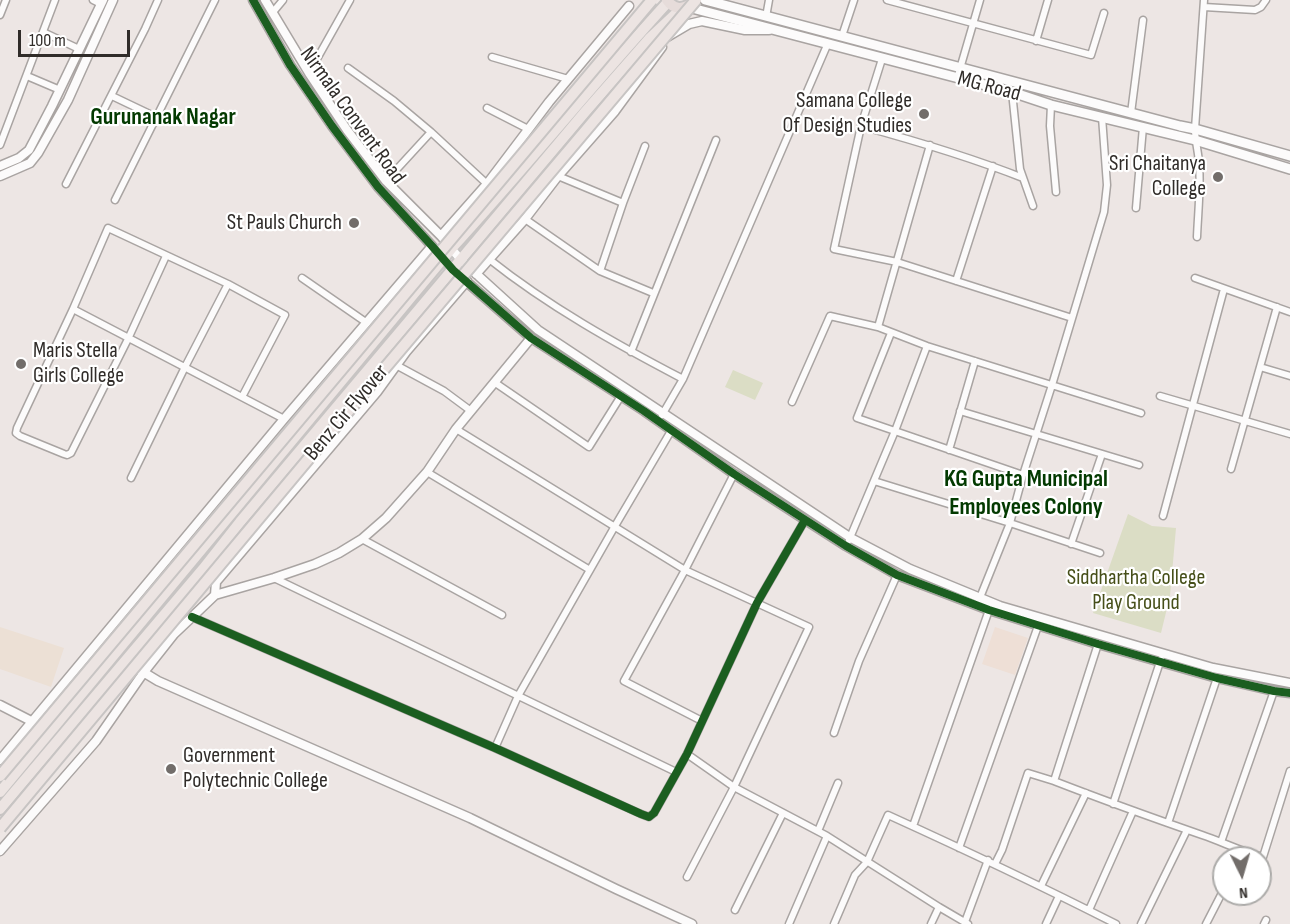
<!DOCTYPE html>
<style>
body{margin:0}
#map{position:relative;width:1290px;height:924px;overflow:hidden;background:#ede6e4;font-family:"Sofia Sans Condensed",sans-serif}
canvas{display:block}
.north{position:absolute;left:1212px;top:846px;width:60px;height:60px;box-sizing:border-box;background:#fff;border:2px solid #acaba9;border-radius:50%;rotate:175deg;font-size:16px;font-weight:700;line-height:24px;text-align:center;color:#302c29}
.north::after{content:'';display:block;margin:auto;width:21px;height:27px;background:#726d6a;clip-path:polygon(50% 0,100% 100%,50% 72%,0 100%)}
.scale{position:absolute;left:18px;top:30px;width:112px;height:27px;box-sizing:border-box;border:3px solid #302c29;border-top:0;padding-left:8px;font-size:18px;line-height:21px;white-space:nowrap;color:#302c29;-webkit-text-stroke:4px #fff;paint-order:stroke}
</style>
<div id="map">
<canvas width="1290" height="924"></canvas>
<div class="north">N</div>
<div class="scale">100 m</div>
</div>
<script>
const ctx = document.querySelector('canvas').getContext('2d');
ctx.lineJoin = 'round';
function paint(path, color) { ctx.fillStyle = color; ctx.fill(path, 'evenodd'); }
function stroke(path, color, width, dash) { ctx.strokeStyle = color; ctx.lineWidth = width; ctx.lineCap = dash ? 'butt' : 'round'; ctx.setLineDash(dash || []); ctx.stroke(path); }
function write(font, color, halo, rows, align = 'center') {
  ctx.font = font + ' "Sofia Sans Condensed",sans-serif'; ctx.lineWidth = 4.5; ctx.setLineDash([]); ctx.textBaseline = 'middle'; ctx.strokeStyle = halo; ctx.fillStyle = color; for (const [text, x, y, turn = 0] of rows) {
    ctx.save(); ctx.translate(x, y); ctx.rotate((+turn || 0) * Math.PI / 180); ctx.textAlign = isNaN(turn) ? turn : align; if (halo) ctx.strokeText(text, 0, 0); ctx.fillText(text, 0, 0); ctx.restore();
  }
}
paint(new Path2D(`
 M0,627L64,648L51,687L0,669Z`), '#ece0d5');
paint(new Path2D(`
 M995,627L1028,638L1015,675L982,664Z`), '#eedfd6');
paint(new Path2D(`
 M733,370L763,383L755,400L725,387Z
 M1128,514L1152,526L1176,528L1170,596L1161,633L1093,613Z`), '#dbddc5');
const minor = new Path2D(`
 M93,0L101,4
 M887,0L1091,55L1104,13
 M1204,7L1255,10L1261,7L1266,0
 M273,12L283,0
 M0,15L6,0
 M766,17L769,0
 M43,32L79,49
 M842,36L854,0
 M1036,41L1048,0
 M492,57L568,79
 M882,59L861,126L834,249L897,262L1072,318
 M348,68L394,101L431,132L487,184
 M309,73L350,0
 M27,76L60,90
 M957,79L980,0
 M1012,92L1020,169L1033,206
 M112,96L156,117
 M1051,105L1050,126L1056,192
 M487,108L528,129
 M1131,113L1143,20
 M861,126C916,141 970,157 1023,178
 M0,145L55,0
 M558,176L623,203
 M386,181L431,132
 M66,184L145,29L158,0
 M115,200L215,0
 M1136,208L1143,127
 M525,219L600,271L653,293
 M1197,237C1198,212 1201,187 1199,162C1198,151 1195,140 1195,129L1204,0
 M166,256L128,339L71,453L67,455L64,454L20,436L16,433L17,428L73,309L108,228L228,284L285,315L242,397
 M489,259C548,306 616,344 683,379
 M600,271L623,203L645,146
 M302,278L367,323
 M1195,278L1290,312
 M956,281L993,166
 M73,309L284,419
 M878,327L930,145
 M891,333L857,418L1023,475
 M631,352L716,140
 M396,365L444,391L471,411
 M1260,367L1290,376
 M494,382L589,447L621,396
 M1160,396L1290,434
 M792,402L830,316L878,327L927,346L1141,413
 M960,411L1139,465
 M662,415L683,379L828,43
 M456,429L685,570L809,627L734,787L687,877
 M949,450L975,361
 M1231,469L1277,307
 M427,472L590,570
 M131,478L185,367L228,284
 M874,481L1010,523L1100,553
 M1163,516L1224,289
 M362,539L502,615
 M849,540L895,431L927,346
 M1071,544L1102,454
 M274,578L676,772
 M979,600L1010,523L1023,475L1052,385L1104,212L1107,185L1102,117
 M192,617L495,748L641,814L649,817L654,813L687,754L757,603L805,520
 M1098,644L1054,781C1103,800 1153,818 1202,835C1223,842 1242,852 1263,857L1290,771
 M702,721L624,681L685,570L734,474
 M834,733L859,661L897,575
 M495,748L518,696L615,526L671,431
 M687,754L734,787L827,836L939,907L968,924
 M1113,804L1161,659
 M1168,823L1217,678
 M913,826L989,610
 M818,831L838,783
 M1221,842L1274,691
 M959,848L1038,626
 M995,864L1002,850L1028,773L1054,781
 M1041,886L1086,793
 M735,910L783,813
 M1089,910L1133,811
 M965,922L988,860
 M789,924L827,836
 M834,924L855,875L867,862L888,815C965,850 1041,886 1116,924
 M931,924L939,907
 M1046,924L1059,896
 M1141,924L1187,830
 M1206,924L1224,889
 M1264,924L1266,920`);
const tertiary = new Path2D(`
 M253,0L290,65L332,126L378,187L432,246L453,270L531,338L644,411L734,474L846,546L897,575L989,610L1098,644L1217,678L1274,691L1290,693
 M265,0L309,73L347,130L386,181L441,236L461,260L538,330L851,538L910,569L1000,606L1213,668L1290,683
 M667,37L689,24L702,21L745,30H769
 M0,166L19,158L29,150L52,106L103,0
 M0,176L30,163L38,153L68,100L113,0
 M441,236L487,184L549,102L629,6
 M476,274L525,219L558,176L615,111L662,47
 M215,595L216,582L377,392L406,352L467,281
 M125,661L158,681L470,818L616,889L692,924
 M0,705L37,724
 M0,760L284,419L432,246
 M0,851L96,741L144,672L174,634L192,617L215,595L274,578L315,564L339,553L362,539L386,518L427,472L456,429L531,338`);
const secondary = new Path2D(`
 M705,0L1180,126L1195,129L1290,156
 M688,7L1012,92L1051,105L1195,140L1290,169`);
const primary = new Path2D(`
 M0,792L451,249C525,168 594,83 668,2
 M0,809L203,569L240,522L585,112L649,39L682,8`);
const trunk = new Path2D(`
 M667,0C674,10 683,10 692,3`);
stroke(minor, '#a9a4a2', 9);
stroke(tertiary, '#a9a4a2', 11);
stroke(secondary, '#a9a4a2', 12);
stroke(primary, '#c7c4c3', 14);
stroke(trunk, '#c7c4c3', 14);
stroke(minor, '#fcfbfb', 6);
stroke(tertiary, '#fcfbfb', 8);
stroke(secondary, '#fcfbfb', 9);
stroke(primary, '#ece4e2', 10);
stroke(trunk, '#e6dcda', 10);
const primaryBridge = new Path2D(`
 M0,776L652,0
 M0,828L346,414L696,0`);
stroke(primaryBridge, '#c7c4c3', 14, []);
stroke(primaryBridge, '#ece4e2', 10);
stroke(new Path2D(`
 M253,0L290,65L332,126L378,187L432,246L453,270L531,338L644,411L734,474L846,546L897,575L989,610L1098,644L1217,678L1274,691L1290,693
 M192,617L495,748L641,814L649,817L654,813L687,754L757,603L805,520`), '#1b5e20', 8);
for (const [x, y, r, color] of [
 [924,114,6,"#726d6a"],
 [1218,177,6,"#726d6a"],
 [354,223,6,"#726d6a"],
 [21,364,6,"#726d6a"],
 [171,769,6,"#726d6a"]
]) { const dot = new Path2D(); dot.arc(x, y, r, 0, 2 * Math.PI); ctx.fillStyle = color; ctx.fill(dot); stroke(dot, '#fff', 2); }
write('22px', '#302c29', '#fff', [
 ["MG Road",989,87,15],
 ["Nirmala Convent Road",352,116,54],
 ["Benz Cir Flyover",347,413,-50]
]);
write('22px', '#302c29', '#fff', [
 ["Samana College",912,101],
 ["Of Design Studies",912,126],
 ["Sri Chaitanya",1206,164],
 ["College",1206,189],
 ["St Pauls Church",342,223],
 ["Maris Stella",33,351,"left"],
 ["Girls College",33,376,"left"],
 ["Government",183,756,"left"],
 ["Polytechnic College",183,781,"left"]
], 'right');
write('22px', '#464f19', '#fff', [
 ["Siddhartha College",1136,578],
 ["Play Ground",1136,603]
]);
write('bold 24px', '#033a01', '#fff', [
 ["Gurunanak Nagar",163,118],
 ["KG Gupta Municipal",1026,480],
 ["Employees Colony",1026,508]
]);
</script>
